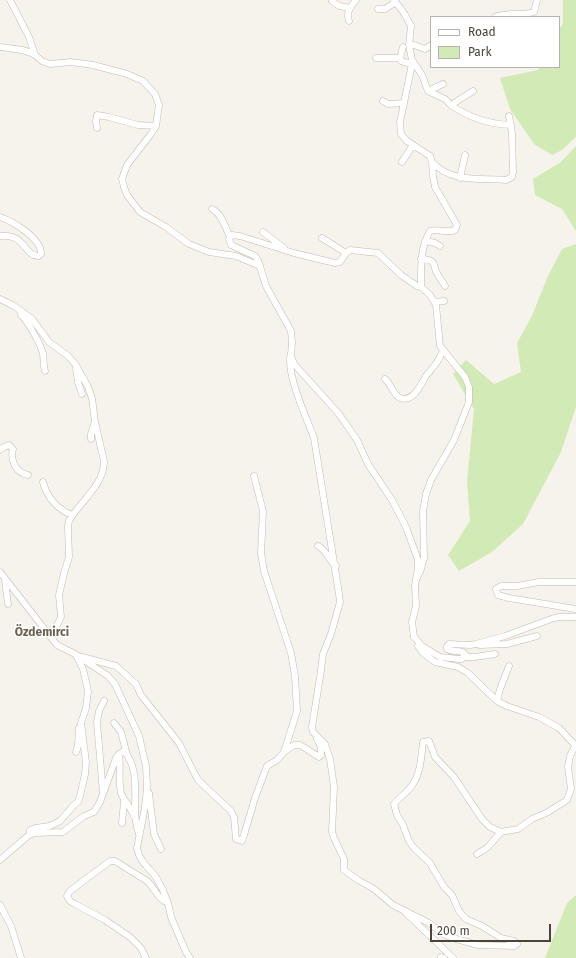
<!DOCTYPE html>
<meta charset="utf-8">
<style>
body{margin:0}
#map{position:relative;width:576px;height:958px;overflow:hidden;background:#f6f3ec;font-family:"Fira Sans",sans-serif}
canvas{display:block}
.legend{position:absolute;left:430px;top:16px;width:130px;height:52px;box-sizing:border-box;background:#fff;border:1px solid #b7b4b0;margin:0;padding:5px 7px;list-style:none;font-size:12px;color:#4b4439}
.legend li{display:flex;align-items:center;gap:8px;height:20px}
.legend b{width:20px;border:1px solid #b7b4b0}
.scale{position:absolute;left:430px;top:924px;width:121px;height:18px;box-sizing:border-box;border:2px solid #4b4439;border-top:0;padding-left:5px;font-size:12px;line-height:14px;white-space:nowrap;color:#4b4439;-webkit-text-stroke:3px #fff;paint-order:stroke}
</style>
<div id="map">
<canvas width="576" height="958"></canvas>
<ul class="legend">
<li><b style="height:5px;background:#fff"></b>Road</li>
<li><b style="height:11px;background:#d2eab5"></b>Park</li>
</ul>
<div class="scale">200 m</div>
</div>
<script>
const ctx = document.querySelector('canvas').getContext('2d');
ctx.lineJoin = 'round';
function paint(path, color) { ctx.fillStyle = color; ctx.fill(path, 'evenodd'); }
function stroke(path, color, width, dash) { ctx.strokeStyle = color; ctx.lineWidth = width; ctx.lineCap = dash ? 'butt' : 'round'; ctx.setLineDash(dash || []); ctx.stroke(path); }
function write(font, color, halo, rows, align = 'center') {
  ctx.font = font + ' "Fira Sans",sans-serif'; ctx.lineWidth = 3.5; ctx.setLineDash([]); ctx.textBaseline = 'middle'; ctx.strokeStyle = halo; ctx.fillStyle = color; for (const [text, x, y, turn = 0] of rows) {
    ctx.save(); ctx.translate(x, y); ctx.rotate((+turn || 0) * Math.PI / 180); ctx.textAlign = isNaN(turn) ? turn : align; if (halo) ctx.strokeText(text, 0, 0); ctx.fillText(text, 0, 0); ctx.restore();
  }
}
paint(new Path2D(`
 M563,0H576V137L562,150L552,155L534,144L510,109L500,78L538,70L540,67H559V29L563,24Z
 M576,146V231L562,209L535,195L533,179L561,162Z
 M576,244V407L561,452L523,524L492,552L459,571L448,555L470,521L467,482L474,409L453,374L466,360L494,384L521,372L517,343L531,318L548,276L562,249Z
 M576,895V958H545L567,903Z`), '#d2eab5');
const minor = new Path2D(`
 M10,0L29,37L35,55L42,61L50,64L71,62L93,65L127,74L143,81L155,94L159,105L156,126L151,134L127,165L122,179L124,187L127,195L140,212L166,227L189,244L209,252L236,256L260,266
 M394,0L404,13L411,26L409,45L412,60L411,69L400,122L401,134L407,141L430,156L432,162L433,176L435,187L457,225L455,230C447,234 438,228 430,231C420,247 421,269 421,287
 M332,1L339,6L350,8
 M378,9H385L396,2
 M495,17C508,12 521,16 534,12L537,0
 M349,21C346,13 350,7 356,0
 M409,45H414L425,49L431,45
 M0,47C12,49 24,48 35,55
 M403,47L400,58L401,61L412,64
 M376,58H400
 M412,60L422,75L428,91L445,99L451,105L473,91
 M428,91L443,84
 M383,101L388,104L404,103
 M451,105C469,118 489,124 511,125
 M97,128L96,121L97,115L109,117L138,125L156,126
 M402,162L413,145
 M432,162C451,183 481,178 506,180L512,177L513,172L512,133L509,116
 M460,178L465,155
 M212,209C222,214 225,227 230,237
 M0,217C13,221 42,239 41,254L39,256C24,257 26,233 0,236
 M263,232L284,248
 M322,238L346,253
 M426,241L435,243L440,246
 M421,259C439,260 431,265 438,275C440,279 443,282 445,286
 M0,299L14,306L32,319L49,342L68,356L76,365L88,387L92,398L95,422L104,461C104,486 80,501 69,521L68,526L69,557L64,573L59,595L61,617L56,627L47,633
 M435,302L444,301
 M21,315C28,321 41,345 43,354C44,360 43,365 45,371
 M291,353C285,372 307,419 314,438L339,594L340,602L331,634L323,654L320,677L312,727L313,732L325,744L330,759L334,787L332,832L334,838L344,859V870L358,880L374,889L393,905L429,923L445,935L456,939L478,945L514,946L517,944L514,941L501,938L482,926L466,919L459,911L452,895L444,887L430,863L414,848L409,841L403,825L397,815L394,804C399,798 405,794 410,788C421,775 421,758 423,742L429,741L435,757L454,777L482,819L490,827L501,832L518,829L532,819L548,812L567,800L571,789L568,767L570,756L576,744
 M76,368L78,382L82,394
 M385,379C391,384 394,396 400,398C413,403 421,384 426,376C434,366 438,363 443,350
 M91,439V434L95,422
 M0,450L4,447L9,445L13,449C10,461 16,473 28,475
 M254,476L263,511L261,553L264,571L291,653L295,676L297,711L284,752
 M43,482C47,497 57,509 72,515
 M318,546C327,550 328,560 336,566
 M0,572L57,645L75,654L108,676L115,684L139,736L146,766L147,788L145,807L137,848L139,855L143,862L156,877L163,890L168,903L171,917L186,952L190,958
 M5,580L8,604
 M416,580L421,569L424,558L423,511L426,494L431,480L454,440L469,402V387L465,377L440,346L436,305L430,295L421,287L417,286L401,275L378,253L350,250L346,253L340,262L335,263L294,253L240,236L232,235L229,239L231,245L255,256L258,260L266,286L291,331L292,342L291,356L294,364L339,414L357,440L368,464L392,500L406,527L418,560V568L415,585L416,606L412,622L414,637L422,646L440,657L459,659H462L465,654C460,649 453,653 447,649V646L449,644L470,645L476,644L505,636L554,618L559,617H576
 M576,582H539L517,586H501L496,589L498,595L509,598L576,609
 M480,645L507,644L537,636
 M418,646L423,653L435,662L458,667L468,673L497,701L507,706L539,717L559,728L576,746
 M82,657L116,666L136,684L141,695L179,743L198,780L231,811L234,817L236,839L242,841L244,835L255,798L267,766L277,760L284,752L294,745H300L305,748L319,757L321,755V747L317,739
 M464,657H475L495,654
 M497,701L500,689L509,666
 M114,723L121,732L127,755
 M76,752L78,746L79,728
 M119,754C121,766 118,780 121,793C124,801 131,807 134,816
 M103,793L97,722L99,711L104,701
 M149,793L154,834L161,849
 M122,823L124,801
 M30,834V830L35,828L50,826L60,821L74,805L78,802L80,796L85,774L86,762L81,723L86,708L88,691L83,669L77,657
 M477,854L487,848L501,832
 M0,860L29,835L35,833L63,832L84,816L94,812L100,802L116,758L119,754L124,751C144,774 129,808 139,834
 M0,905L11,926L21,958
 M406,913L453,958
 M441,957L444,958
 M146,958L141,948L130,937L105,920L75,904L70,901L67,896L70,891L110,861H115L147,881C155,888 157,899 168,903`);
stroke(minor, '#c2bbae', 7);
stroke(minor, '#fff', 6);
write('bold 12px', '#6e6250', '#fff', [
 ["Özdemirci",42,633]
]);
</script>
